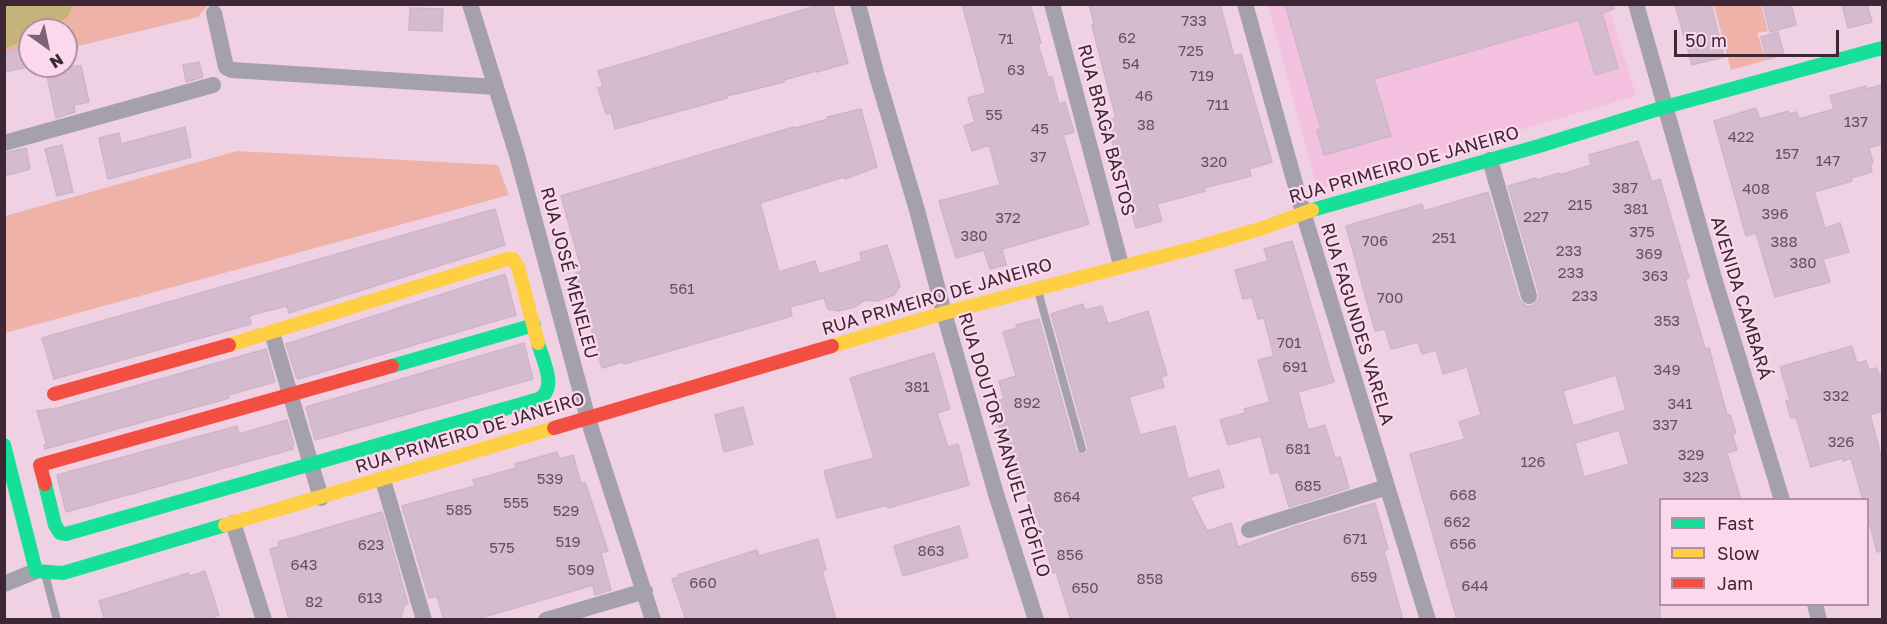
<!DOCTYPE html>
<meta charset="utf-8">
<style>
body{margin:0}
#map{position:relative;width:1887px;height:624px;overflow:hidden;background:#f0d0e3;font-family:"Golos Text",sans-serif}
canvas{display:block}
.frame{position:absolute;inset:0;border:6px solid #3e2735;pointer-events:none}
.legend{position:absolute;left:1659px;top:498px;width:210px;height:108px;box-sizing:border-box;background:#fcd8ed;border:2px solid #b091a3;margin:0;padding:8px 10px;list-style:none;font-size:18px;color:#3e2735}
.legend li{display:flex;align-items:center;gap:12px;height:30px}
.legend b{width:30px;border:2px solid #b091a3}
.north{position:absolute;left:18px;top:18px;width:60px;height:60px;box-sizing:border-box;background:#fcd8ed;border:2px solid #b091a3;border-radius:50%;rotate:147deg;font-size:16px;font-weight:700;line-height:24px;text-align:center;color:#3e2735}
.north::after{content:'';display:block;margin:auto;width:21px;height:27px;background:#7c6272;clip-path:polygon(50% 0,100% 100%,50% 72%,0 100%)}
.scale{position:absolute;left:1674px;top:30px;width:165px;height:27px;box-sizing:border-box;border:3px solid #3e2735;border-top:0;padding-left:8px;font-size:18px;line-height:21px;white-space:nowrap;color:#3e2735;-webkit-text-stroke:4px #fcd8ed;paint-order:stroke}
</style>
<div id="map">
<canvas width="1887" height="624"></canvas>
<div class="frame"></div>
<ul class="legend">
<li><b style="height:8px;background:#16e098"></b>Fast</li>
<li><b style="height:8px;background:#ffcf43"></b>Slow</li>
<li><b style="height:8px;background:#f24e42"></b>Jam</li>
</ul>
<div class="north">N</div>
<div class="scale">50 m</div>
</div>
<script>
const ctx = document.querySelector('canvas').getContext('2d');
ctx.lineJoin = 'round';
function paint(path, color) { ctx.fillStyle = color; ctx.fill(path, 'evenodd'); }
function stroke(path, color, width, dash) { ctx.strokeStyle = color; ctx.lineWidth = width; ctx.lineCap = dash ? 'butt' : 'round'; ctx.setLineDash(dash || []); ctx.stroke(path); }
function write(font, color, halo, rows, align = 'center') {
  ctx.font = font + ' "Golos Text",sans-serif'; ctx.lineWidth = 4.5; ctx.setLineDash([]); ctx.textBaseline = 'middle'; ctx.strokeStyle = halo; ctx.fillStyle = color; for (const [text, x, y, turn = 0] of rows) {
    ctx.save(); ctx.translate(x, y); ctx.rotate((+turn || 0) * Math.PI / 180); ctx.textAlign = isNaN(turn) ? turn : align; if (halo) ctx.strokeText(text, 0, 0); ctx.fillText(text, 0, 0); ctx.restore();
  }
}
paint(new Path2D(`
 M1268,5H1608L1636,96L1317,189Z`), '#f3c0df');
paint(new Path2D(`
 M4,5H208L198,17L66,49V30H30V58L5,64Z
 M1714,5H1761L1768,31L1757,33L1766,60L1731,70Z
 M237,151L498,165L509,195L5,333V216Z`), '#eeb2a9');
stroke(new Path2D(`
 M4,28L52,4`), '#c4b37a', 39);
const building = new Path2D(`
 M822,4H832L848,63L817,72L816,71L784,80V82L727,96V98L615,129L611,113L606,114L598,88L603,87L598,71Z
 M962,4H1030L1041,43L1038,44L1048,77H1052L1059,104L1065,102L1074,132L1063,135L1089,224L1002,249L1006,265L990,269L984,250L956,258L939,201L1000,185L989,145L972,151L964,126L975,122L968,98L986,93Z
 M1089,4H1220L1234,56L1241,54L1272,162L1249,169L1251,176L1204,188L1205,191L1157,204L1162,221L1136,228L1129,203H1134L1121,161L1118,162L1106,121L1116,118L1092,26L1094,23Z
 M1285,4H1613L1614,9L1602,13L1618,68L1595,75L1579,20L1374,79L1391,136L1324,155L1317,130L1321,129Z
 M1675,4H1711L1724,57L1692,65Z
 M1763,4H1791L1796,25L1770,32Z
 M1842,4H1867L1872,22L1848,28Z
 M410,8L443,9L442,31L409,30Z
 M1778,32L1784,55L1767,59L1761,37Z
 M24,48L28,67L4,72V52Z
 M199,62L203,77L186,82L183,65Z
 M45,66H81L89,102L74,105L75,112L56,118Z
 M1882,85V144L1869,148L1873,163H1870L1872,172L1851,178L1852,181L1814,192L1825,228L1840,223L1849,252L1823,259L1830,282L1775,297L1756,233L1746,236L1714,121L1756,108L1760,119L1788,111L1789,114L1797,112L1799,119L1834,109L1830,96L1866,86V89Z
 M861,109L877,167L845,179L844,177L760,203L779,272L815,261L819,274L862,261L860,253L887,245L900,286L894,295L877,301L865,300L855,307L838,311L828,309L824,298L790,307L792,316L624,364L623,362L602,368L576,273L582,271L561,196L780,131L794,127L795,128L828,119L827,117Z
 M185,127L191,157L108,179L99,138L119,133L121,144Z
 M1638,141L1652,182L1660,179L1689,278L1685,279L1705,349L1709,348L1727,415H1730L1736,433L1732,434L1737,450L1727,453L1741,500H1660V620H1457L1410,454L1465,439L1459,422L1481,415L1467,367L1443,374L1436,350L1422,354L1418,342L1391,349L1385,329L1375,331L1346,226L1422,204L1424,211L1488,192L1519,299L1526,306H1532L1539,299V293L1508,186L1536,178L1537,180L1559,173L1560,175L1591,165L1589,155ZM1616,375L1626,410L1573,426L1563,391ZM1619,430L1629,464L1584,477L1575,443Z
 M62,145L73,192L57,196L45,149Z
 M26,148L30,169L4,176V153Z
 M495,209L505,245L289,313L287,306L255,314L249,316L251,324L54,379L42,338Z
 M1292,241L1334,382L1298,392L1308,430L1325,425L1335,458L1340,457L1349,488L1289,507L1279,472L1271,474L1261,436L1228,445L1220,420L1245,413L1244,409L1270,402L1258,360L1274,356L1264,318L1258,319L1252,297L1243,299L1235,270L1268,261L1264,249Z
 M505,274L516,315L298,379L296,376L286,344Z
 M1083,304L1085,310L1102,306L1108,324L1148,311L1167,375L1161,377L1164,387L1129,397L1140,435L1175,426L1188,479L1219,470L1224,487L1190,497L1207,531L1231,523L1238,547L1294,527L1375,503L1388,549L1384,551L1403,620H1071L1056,572L1053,573L1037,516L1033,518L1026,491L1022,492L1006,436L1002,437L997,420L1001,418L997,401L1004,399L999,381L1016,376L1003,332L1017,328L1016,325L1039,319L1076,451L1081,455L1087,453L1088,447L1051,314Z
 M524,343L533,379L315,440L306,407Z
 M1852,346L1857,363L1866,361L1869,370L1877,368L1879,375L1882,374V411L1870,415L1882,459V551L1877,552L1868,517V500H1863L1851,458L1843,461L1842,458L1811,467L1796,417L1791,418L1786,401L1790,400L1780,367Z
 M266,349L275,382L228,395L229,398L45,449L44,445H47L37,411L58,408Z
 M934,353L950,409L937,413L948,447L958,444L969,485L888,508L887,505L837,518L824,471L874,458L850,378Z
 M743,407L753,444L724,452L715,415Z
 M287,420L294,445L292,446L293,449L66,512L57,475L237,426L239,434Z
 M557,452L559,459L573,455L581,484L585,482L608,551L601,553L611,590L595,595L593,585L474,620H444L437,596L429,598L402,506L475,486L473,480L516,468L515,464Z
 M382,512L408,604H405L400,620H289L270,549L280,546L278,542Z
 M959,526L968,557L903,576L894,546Z
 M818,539L826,570L822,571L836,620H686L672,579L679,577L678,575L757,550L759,556Z
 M205,571L219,615L205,620H105L99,601L189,573L190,576Z`);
paint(building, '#d4bbd0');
stroke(building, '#cdb6c8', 1.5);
stroke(new Path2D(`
 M1038,291L1082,449
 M45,574L57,620`), '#a5a1ac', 8);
stroke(new Path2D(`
 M470,4L517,155L588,419L653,620
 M858,4L877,76L917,210L944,313L996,494L1036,620
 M1052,4L1121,265
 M1245,4L1303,212L1428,620
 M1636,4L1714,278L1782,500
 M214,13L226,67L232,70L496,87
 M4,143L213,85
 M1490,160L1529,296
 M272,333L321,498
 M383,480L424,620
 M233,523L264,620
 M1249,530L1387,487
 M4,584L36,571
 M1815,604L1819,620
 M546,620L645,591`), '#a5a1ac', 16);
stroke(new Path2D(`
 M1312,210L1539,146L1665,107L1882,48
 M392,366L534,325
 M4,445L36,571L63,573L225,525
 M45,484L55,525L60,533L66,534L539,399C558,388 543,361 538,343`), '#16e098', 14);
stroke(new Path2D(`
 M229,345L507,259H513L518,267L538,343
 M832,346L944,313L1198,247L1263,228L1312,210
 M225,525L554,428`), '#ffcf43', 14);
stroke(new Path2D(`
 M54,394L229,345
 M554,428L832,346
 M45,484L40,465L392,366`), '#f24e42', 14);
write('15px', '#674f5f', null, [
 ["733",1194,21],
 ["62",1127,38],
 ["71",1006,39],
 ["725",1191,51],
 ["54",1131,64],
 ["63",1016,70],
 ["719",1202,76],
 ["46",1144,96],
 ["711",1218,105],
 ["55",994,115],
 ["137",1856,122],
 ["38",1146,125],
 ["45",1040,129],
 ["422",1741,137],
 ["157",1787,154],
 ["37",1038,157],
 ["147",1828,161],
 ["320",1214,162],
 ["387",1625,188],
 ["408",1756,189],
 ["215",1580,205],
 ["381",1636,209],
 ["396",1775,214],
 ["227",1536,217],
 ["372",1008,218],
 ["375",1642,232],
 ["380",974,236],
 ["251",1444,238],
 ["706",1375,241],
 ["388",1784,242],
 ["233",1569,251],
 ["369",1649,254],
 ["380",1803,263],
 ["233",1571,273],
 ["363",1655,276],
 ["561",682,289],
 ["233",1585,296],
 ["700",1390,298],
 ["353",1667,321],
 ["701",1289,343],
 ["691",1295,367],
 ["349",1667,370],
 ["381",917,387],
 ["332",1836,396],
 ["892",1027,403],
 ["341",1680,404],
 ["337",1665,425],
 ["326",1841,442],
 ["681",1298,449],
 ["329",1691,455],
 ["126",1533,462],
 ["323",1696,477],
 ["539",550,479],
 ["685",1308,486],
 ["668",1463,495],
 ["864",1067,497],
 ["555",516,503],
 ["585",459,510],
 ["529",566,511],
 ["662",1457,522],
 ["671",1355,539],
 ["519",568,542],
 ["656",1463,544],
 ["623",371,545],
 ["575",502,548],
 ["863",931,551],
 ["856",1070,555],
 ["643",304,565],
 ["509",581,570],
 ["659",1364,577],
 ["858",1150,579],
 ["660",703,583],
 ["644",1475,586],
 ["650",1085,588],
 ["613",370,598],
 ["82",314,602]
]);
write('18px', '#3e2735', '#fcd8ed', [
 ["RUA BRAGA BASTOS",1106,130,75],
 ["RUA PRIMEIRO DE JANEIRO",1404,165,-16],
 ["RUA JOSÉ MENELEU",569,273,75],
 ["RUA PRIMEIRO DE JANEIRO",937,297,-16],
 ["AVENIDA CAMBARÁ",1741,298,73],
 ["RUA FAGUNDES VARELA",1357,324,73],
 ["RUA PRIMEIRO DE JANEIRO",470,433,-17],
 ["RUA DOUTOR MANUEL TEÓFILO",1004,445,73]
]);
</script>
